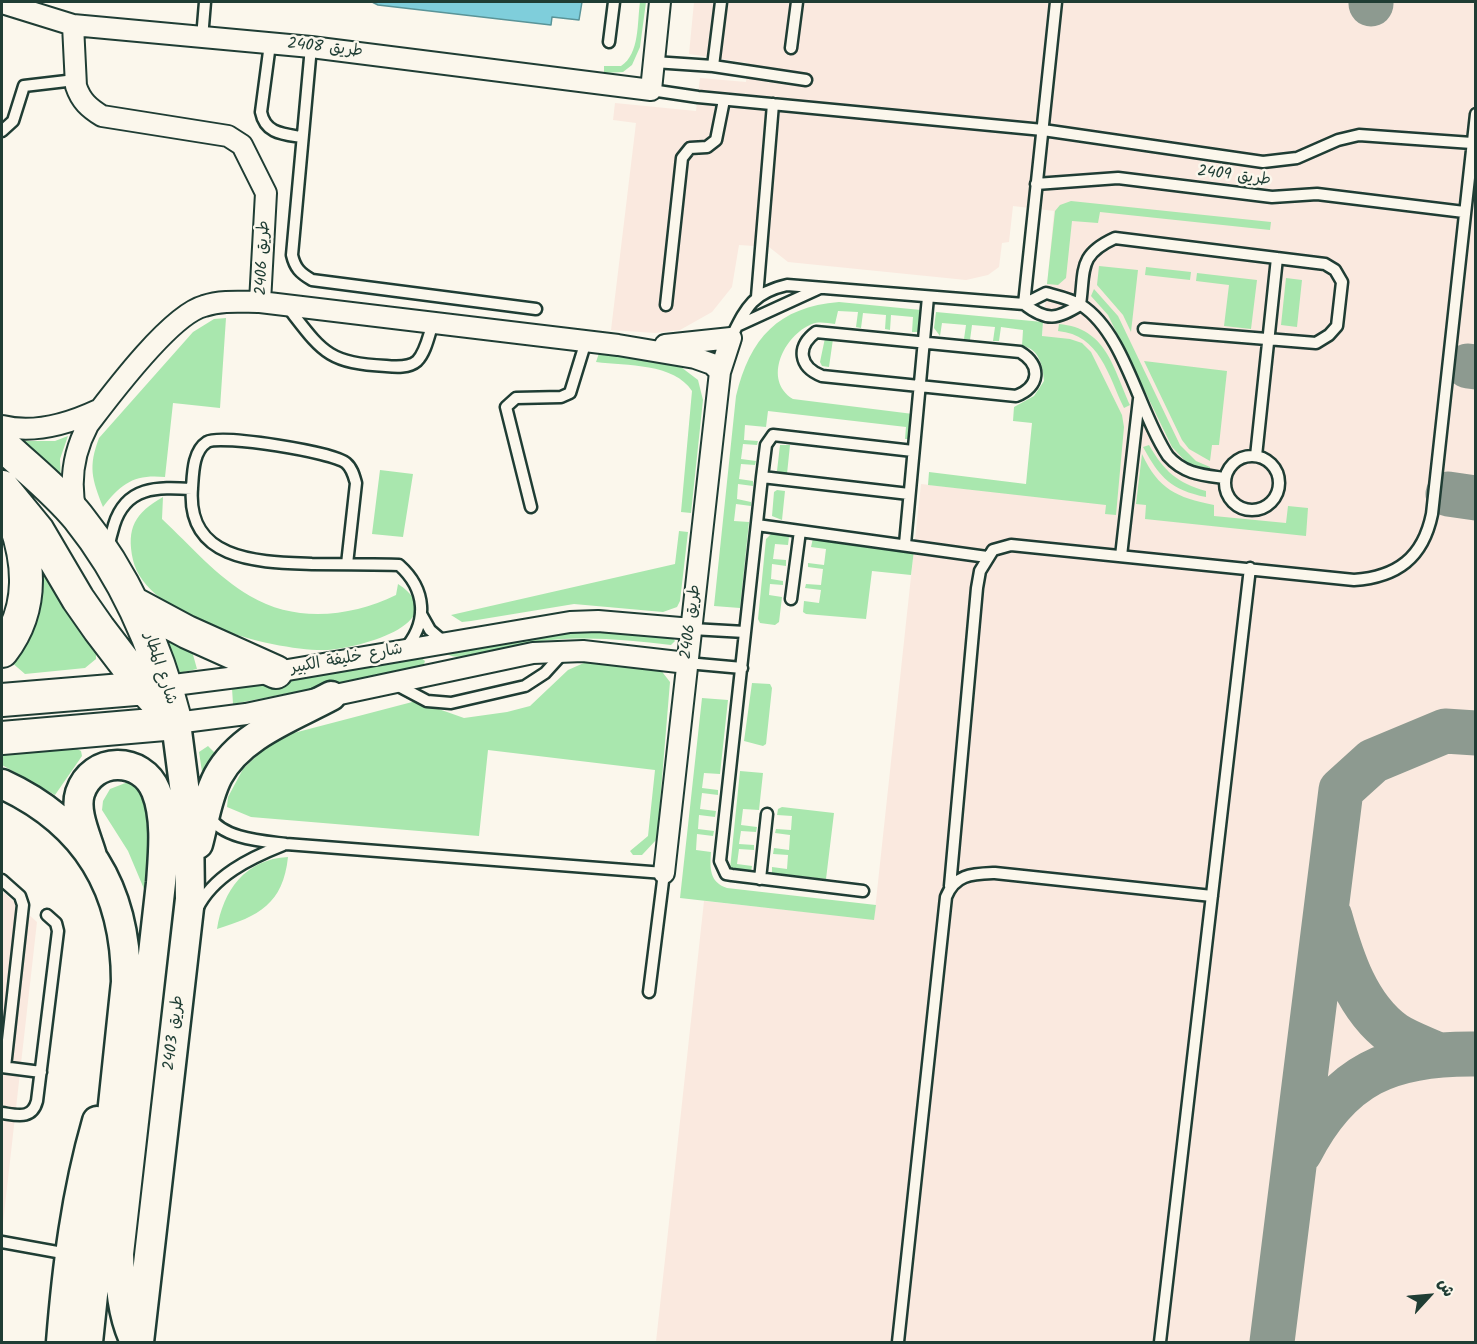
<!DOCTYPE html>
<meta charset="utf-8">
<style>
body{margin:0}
#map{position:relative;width:1477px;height:1344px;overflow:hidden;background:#fbf7ec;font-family:Kalam,"Playpen Sans Arabic",sans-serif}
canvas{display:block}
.frame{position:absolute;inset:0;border:3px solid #1f3d34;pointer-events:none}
.north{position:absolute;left:1399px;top:1266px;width:60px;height:60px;-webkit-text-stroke:4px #fbf7ec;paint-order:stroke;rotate:64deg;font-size:16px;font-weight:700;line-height:24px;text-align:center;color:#1f3d34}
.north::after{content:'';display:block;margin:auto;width:21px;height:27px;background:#1f3d34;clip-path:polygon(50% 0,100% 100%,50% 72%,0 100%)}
</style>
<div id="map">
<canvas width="1477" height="1344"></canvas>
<div class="frame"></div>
<div class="north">ش</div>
</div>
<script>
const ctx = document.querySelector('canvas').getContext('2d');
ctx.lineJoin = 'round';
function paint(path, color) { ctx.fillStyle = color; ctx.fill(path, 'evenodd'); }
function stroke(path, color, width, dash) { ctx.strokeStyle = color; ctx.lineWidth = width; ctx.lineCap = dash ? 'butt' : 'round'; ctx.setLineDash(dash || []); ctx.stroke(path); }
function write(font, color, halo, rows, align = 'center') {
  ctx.font = font + ' Kalam,"Playpen Sans Arabic",sans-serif'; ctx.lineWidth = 5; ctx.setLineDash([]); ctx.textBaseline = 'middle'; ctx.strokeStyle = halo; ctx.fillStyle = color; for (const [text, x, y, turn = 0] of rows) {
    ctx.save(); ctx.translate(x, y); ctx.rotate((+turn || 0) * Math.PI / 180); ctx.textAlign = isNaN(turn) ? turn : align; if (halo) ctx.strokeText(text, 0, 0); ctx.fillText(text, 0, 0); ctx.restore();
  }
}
paint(new Path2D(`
 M694,2H1475V1342H656L704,901L874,919L921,484L1106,504L1041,348L1054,211L1013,206L1009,242L1002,243L999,267L988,275L966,280L788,262L769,247L739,245L732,287L712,312L680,330L655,333L611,330L636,123L613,120L615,103L696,111L700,78L746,82L748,63L689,54Z
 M2,891L37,922L2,1232Z`), '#fae9df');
paint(new Path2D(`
 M640,2H646L640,47L632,65L623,72L604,73V66H621C640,54 637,22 640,2Z
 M1071,201L1271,222L1270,230L1100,212L1098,223L1072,221L1066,278L1058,285L1047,284L1055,211L1060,205Z
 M1099,266L1138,270L1131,332L1123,315L1097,285Z
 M1146,267L1191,272L1190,280L1145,275Z
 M1197,273L1257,280L1251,329L1224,326L1229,285L1196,281Z
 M1286,278L1302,280L1297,327L1281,325Z
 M1094,289L1118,316L1180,445L1196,461L1210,467V473L1188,464L1172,447L1108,315L1091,296Z
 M839,302L921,310L919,332H912L913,317L891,315L890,330L885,329L886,315L863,313L861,328L856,327L858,312L838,311L835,324C827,323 819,321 812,324C784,335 762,380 793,399L913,414L911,439H905L906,427L768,411L766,427L745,425L744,440L758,441L757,445L743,444L741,459L756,461L755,465L741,464L739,479L753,481V486L738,484L737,499L751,502V506L736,504L734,521L749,522L740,608L714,606L736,396C750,338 778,307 839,302Z
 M936,312L1043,322L1042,336L1070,339L1082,343L1091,352L1122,415L1124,427L1116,515L1105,514L1106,505L928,485L929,472L1026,484L1032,423L1013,421L1014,407L1034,396L1044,381C1043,366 1039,348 1022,346L1023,330L1001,327L999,341H993L995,327L972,325L970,340L964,339L966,325L942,323L940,336L934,328Z
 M226,318L220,408L173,403L165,477C135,474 121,483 103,507C92,479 88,467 99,438L193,332L214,319Z
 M1059,324C1106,328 1113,367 1130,405L1124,408C1108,375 1100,335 1058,331Z
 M825,338L833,339L829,367L822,366L820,362Z
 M599,353L677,364L698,380L703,400L691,513L681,512L692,391C674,363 627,366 596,362Z
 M1144,361L1227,371L1219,445H1212L1210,461L1189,449L1182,440Z
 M68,436L60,459L61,481L21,441H55Z
 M780,445H790L787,474L777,471Z
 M1149,445C1164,471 1177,483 1206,491V497C1171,490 1160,478 1143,447Z
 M1142,454C1159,490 1176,497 1214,505V516L1286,523L1288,506L1308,508L1306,536L1145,519L1146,505L1136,504Z
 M380,470L413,474L403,537L372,534Z
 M777,490L785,491L782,520L772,516L774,492Z
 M163,497L162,519C190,545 217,577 250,596C295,623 351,617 396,595L398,584C458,623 352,650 325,650C273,651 146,618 133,560C126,528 135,513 163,497Z
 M679,531L688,532L680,601L677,607L663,612L574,604L471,621L462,622L451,615L675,564Z
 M772,533L789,537L788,545L775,544L773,559L786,560V566L772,564L771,579L783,581V585L770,584L769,595L782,597L779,622L775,625L760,623L758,619L766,539Z
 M813,538L914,550L911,575L872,571L866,619L806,614L803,612L804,601L819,603L821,590L805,588L806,584L821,585L823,569L808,567V563L824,565L826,549L811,547Z
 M40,565L96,650V659L85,668L25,674L10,661Z
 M579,628L672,637L675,641L671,645C620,639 570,634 519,645C502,648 461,663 447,654L448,651Z
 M168,641L192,651L197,669L179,673L166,642Z
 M420,657L425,661L423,667L233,704L232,688Z
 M586,662L660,669L670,682L657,839L642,855H633L630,851L648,836L655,770L488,750L479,836L251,817L227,807L228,797L243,769L267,746L286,735L416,701L464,718L507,712L530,706L568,670Z
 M752,683L770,684L772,688L766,744L763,746L744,741Z
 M702,698L728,700L720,774L704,773L702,788L718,790V795L702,793L700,809L716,811L715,817L699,815L698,829L714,831L713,836L697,834L696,850L711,852C710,868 709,882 727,888L876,905L874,920L680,898Z
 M208,746L220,758L204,785L199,752Z
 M77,749L81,751L82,756L55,795L2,765V755Z
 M740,771L763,773L759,810L743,809L741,825L757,827L756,832L741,831L739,844L754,845V850L739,849L737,864L752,866L751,872L730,869Z
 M128,782L141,789L151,813L147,896L128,851L102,810L103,801L110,789Z
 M782,807L834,813L826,879L772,873V867L787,869L788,855L773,854L774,848L789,850L790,835L775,833L776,829L791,830L792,816L777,815L778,809Z
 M288,857C283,904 259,916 217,929C223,891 245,859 288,857Z`), '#a9e7ae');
const water = new Path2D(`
 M372,2H582L579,20L552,17L551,25L378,5Z`);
paint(water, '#7fcedb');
stroke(water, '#599498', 1.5);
stroke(new Path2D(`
 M1371,4V2
 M1468,366L1476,367
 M1448,494L1476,498
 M1330,917C1342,960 1357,1007 1394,1034C1406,1042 1423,1048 1436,1054
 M1300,1152C1340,1074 1390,1053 1476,1054
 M1272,1342L1341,790L1373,761L1445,731L1476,733`), '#8d9a90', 45);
const service = new Path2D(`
 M202,38L205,2
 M609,42L614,2
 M270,44L261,112C265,133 282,134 301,137
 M311,47L292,255C295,268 300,273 312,280L536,309
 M791,48L797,2
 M654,62L713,66L806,80
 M713,66L721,2
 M651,90L698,97L1043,130L1263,162L1297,158L1338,140L1359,135L1472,143
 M2,131L13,121L24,86L75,80
 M1036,184L1118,178L1272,197L1317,194L1464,212
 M757,297L773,104
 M1024,304L1056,2
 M1024,304L1046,293C1057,296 1071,299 1081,305C1125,333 1139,413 1168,456C1184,474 1202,475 1224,478
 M286,305C322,351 326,363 386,366C396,367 409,368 417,361C426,352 429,334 433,323
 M666,305L682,158L690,148L707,147L716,140L724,100
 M737,326L820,288
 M816,332L1020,352C1042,365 1040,387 1016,396L822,376C799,367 796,347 816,332Z
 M731,338C746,308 752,293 787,285L1024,304C1047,322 1057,319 1080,305C1085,269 1078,255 1115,238L1325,264L1335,270L1342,282L1337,326L1329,335L1316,343L1144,329
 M1225 483a27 27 0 1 1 54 0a27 27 0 1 1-54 0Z
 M1256,456L1277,258
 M762,477L909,494
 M531,507L506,407L516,398L561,397L570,393L586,341
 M757,525L987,557
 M905,544L928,297
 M109,548C109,540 112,533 114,525C126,486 157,487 192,489
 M1121,556L1139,399
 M347,564L356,483C354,476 352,468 346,463C333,452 221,434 207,442C193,451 193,473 192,488C186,562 260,562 312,564C341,564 370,564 399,565C426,589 429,622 404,650
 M791,599L800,531
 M421,614L430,630L444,642
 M692,629L745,632
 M687,663L742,668
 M393,683L427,701L451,703L525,686L545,673L564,652
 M209,816C223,839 262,841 286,844L664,873L649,992
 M760,879L767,814
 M2,880L20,896L23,905L5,1067
 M950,886L977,588L980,571L993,550L1011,545L1354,580C1397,577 1423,558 1432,514L1476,114
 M863,891L732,875L726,874L720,861L762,477L766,445L773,435L913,451
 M197,909C213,876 250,858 283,845
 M2,1067L41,1072
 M2,1113C17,1115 32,1120 37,1101L58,931L56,923L47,915
 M2,1242L68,1254
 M898,1342L946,897C955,874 972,874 995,873L1212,896
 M1160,1342L1250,568`);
const minor = new Path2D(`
 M2,3L73,25L311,47L651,90L660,2
 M73,25L76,86C81,101 89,108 102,116L228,136L242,145L266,193L260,302
 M665,345L731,338
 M2,426C34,434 68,424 98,410
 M76,513C69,482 73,453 88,425C110,396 170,315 204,306C222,300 241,302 260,302L618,345L695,358L712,364L720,372
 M166,686L276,672L570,622L598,621L692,629
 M176,723L246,714L533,653L583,651L687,663
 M664,873L720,372L731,338`);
const secondary = new Path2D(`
 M2,784C87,823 126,890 126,982L88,1342
 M198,844C204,822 207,797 218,776C240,735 292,717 331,696
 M92,856C87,838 74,812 80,793C92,756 142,756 156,791C167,818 163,855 161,883L119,1254C120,1285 122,1315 135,1342
 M61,1342C67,1267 76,1194 97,1121
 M139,1342L190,899L189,824L176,723`);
const primary = new Path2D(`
 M2,444C26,467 56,490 78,517C127,578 157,648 176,723
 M2,487L38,531L78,599L99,629L144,688L173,720
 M133,603L187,632L276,672
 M2,651C35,608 30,559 11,512
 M2,700L159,687
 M2,738L176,723`);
stroke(service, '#1f3d34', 15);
stroke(minor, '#1f3d34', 24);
stroke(secondary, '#1f3d34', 33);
stroke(primary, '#1f3d34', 36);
stroke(service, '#fbf7ec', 10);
stroke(minor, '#fbf7ec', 20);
stroke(secondary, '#fbf7ec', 28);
stroke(primary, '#fbf7ec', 32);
write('16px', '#1f3d34', '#fbf7ec', [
 ["طريق 2408",325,49,6],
 ["طريق 2409",1234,177,7],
 ["طريق 2406",264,258,-88],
 ["طريق 2406",692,622,-83],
 ["شارع خليفة الكبير",347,660,-10],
 ["شارع المطار",159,669,72],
 ["طريق 2403",175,1033,-83]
]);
</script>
